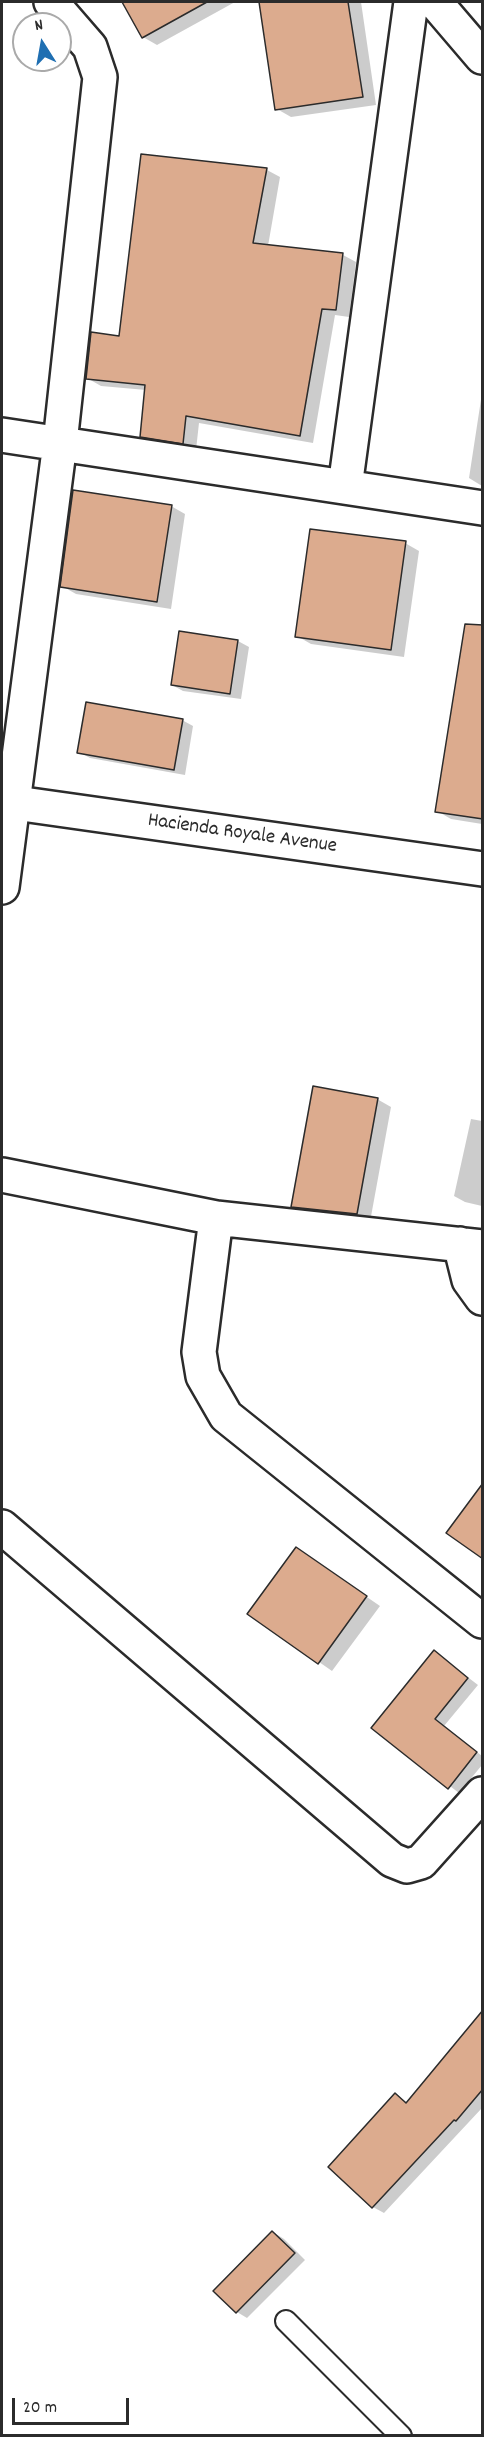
<!DOCTYPE html>
<style>
body{margin:0}
#map{position:relative;width:484px;height:2437px;overflow:hidden;background:#fff;font-family:Dekko,sans-serif}
canvas{display:block}
.frame{position:absolute;inset:0;border:3px solid #2b2b2b;pointer-events:none}
.north{position:absolute;left:12px;top:12px;width:60px;height:60px;box-sizing:border-box;background:#fff;border:2px solid #aaa;border-radius:50%;rotate:349deg;font-size:16px;font-weight:700;line-height:24px;text-align:center;color:#2b2b2b}
.north::after{content:'';display:block;margin:auto;width:21px;height:27px;background:#1f6fb2;clip-path:polygon(50% 0,100% 100%,50% 72%,0 100%)}
.scale{position:absolute;left:12px;top:2398px;width:117px;height:27px;box-sizing:border-box;border:3px solid #2b2b2b;border-top:0;padding-left:8px;font-size:18px;line-height:21px;white-space:nowrap;color:#2b2b2b;-webkit-text-stroke:4px #fff;paint-order:stroke}
</style>
<div id="map">
<canvas width="484" height="2437"></canvas>
<div class="frame"></div>
<div class="north">N</div>
<div class="scale">20 m</div>
</div>
<script>
const ctx = document.querySelector('canvas').getContext('2d');
ctx.lineJoin = 'round';
function paint(path, color) { ctx.fillStyle = color; ctx.fill(path, 'evenodd'); }
function stroke(path, color, width, dash) { ctx.strokeStyle = color; ctx.lineWidth = width; ctx.lineCap = dash ? 'butt' : 'round'; ctx.setLineDash(dash || []); ctx.stroke(path); }
function write(font, color, halo, rows, align = 'center') {
  ctx.font = font + ' Dekko,sans-serif'; ctx.lineWidth = 5; ctx.setLineDash([]); ctx.textBaseline = 'middle'; ctx.strokeStyle = halo; ctx.fillStyle = color; for (const [text, x, y, turn = 0] of rows) {
    ctx.save(); ctx.translate(x, y); ctx.rotate((+turn || 0) * Math.PI / 180); ctx.textAlign = isNaN(turn) ? turn : align; if (halo) ctx.strokeText(text, 0, 0); ctx.fillText(text, 0, 0); ctx.restore();
  }
}
paint(new Path2D(`
 M123,2H235L157,45L143,37Z
 M361,2L376,105L291,117L277,109L261,3Z
 M142,156L267,170L280,177L268,246L343,255L356,262L349,317L335,315L313,443L199,423L196,450L155,444L141,436L146,390L101,386L87,378L120,337Z
 M482,393V486L469,478Z
 M171,506L185,514L171,609L76,594L62,586Z
 M405,543L419,551L404,657L311,644L297,636Z
 M180,633L238,641L249,647L241,699L183,691L172,685Z
 M482,674V824L451,819L437,811Z
 M182,720L193,726L185,775L90,758L79,752Z
 M377,1099L391,1107L370,1222L306,1215L293,1207Z
 M471,1119L482,1121V1206L465,1202L454,1196Z
 M297,1549L380,1606L332,1671L250,1614Z
 M435,1652L478,1685L444,1726L482,1756V1765L459,1793L373,1727Z
 M482,2012V2108L384,2213L373,2207L330,2167L396,2095L408,2103Z
 M273,2232L284,2239L305,2260L247,2318L237,2312Z`), '#0003');
const building = new Path2D(`
 M122,2H207L142,38Z
 M259,2H348L363,97L275,110Z
 M141,154L267,168L253,243L343,253L336,310L322,309L300,436L186,416L183,444L140,437L145,385L86,379L91,332L119,336Z
 M73,490L172,505L157,602L60,587Z
 M310,529L406,541L391,650L295,637Z
 M465,624L483,625V819L435,812Z
 M179,631L238,640L230,694L171,685Z
 M86,702L183,719L174,770L77,753Z
 M313,1086L378,1098L357,1214L291,1207Z
 M483,1483V1559L446,1533Z
 M296,1547L367,1596L318,1664L247,1614Z
 M434,1650L468,1678L435,1719L477,1752L448,1789L371,1728Z
 M483,2010V2089L456,2121L454,2120L372,2208L328,2167L395,2093L406,2103Z
 M272,2231L295,2253L236,2313L213,2291Z`);
paint(building, '#dcab8e');
stroke(building, '#2b2b2b', 1.5);
const lane = new Path2D(`
 M286,2321L401,2436`);
const street = new Path2D(`
 M435,2L482,57
 M2,435L482,508
 M345,487L411,2
 M2,887L60,443L100,77L90,47L51,2
 M2,1175L216,1218L482,1247
 M216,1218L199,1352L203,1376L226,1416L482,1621
 M460,1244L469,1280L482,1298
 M2,1527L392,1860L407,1866L421,1862L482,1794`);
const secondary = new Path2D(`
 M2,801L482,869`);
stroke(lane, '#2b2b2b', 24);
stroke(street, '#2b2b2b', 38);
stroke(secondary, '#2b2b2b', 38);
stroke(lane, '#fff', 20);
stroke(street, '#fff', 33);
stroke(secondary, '#fff', 33);
write('21px', '#2b2b2b', '#fff', [
 ["Hacienda Royale Avenue",242,835,8]
]);
</script>
